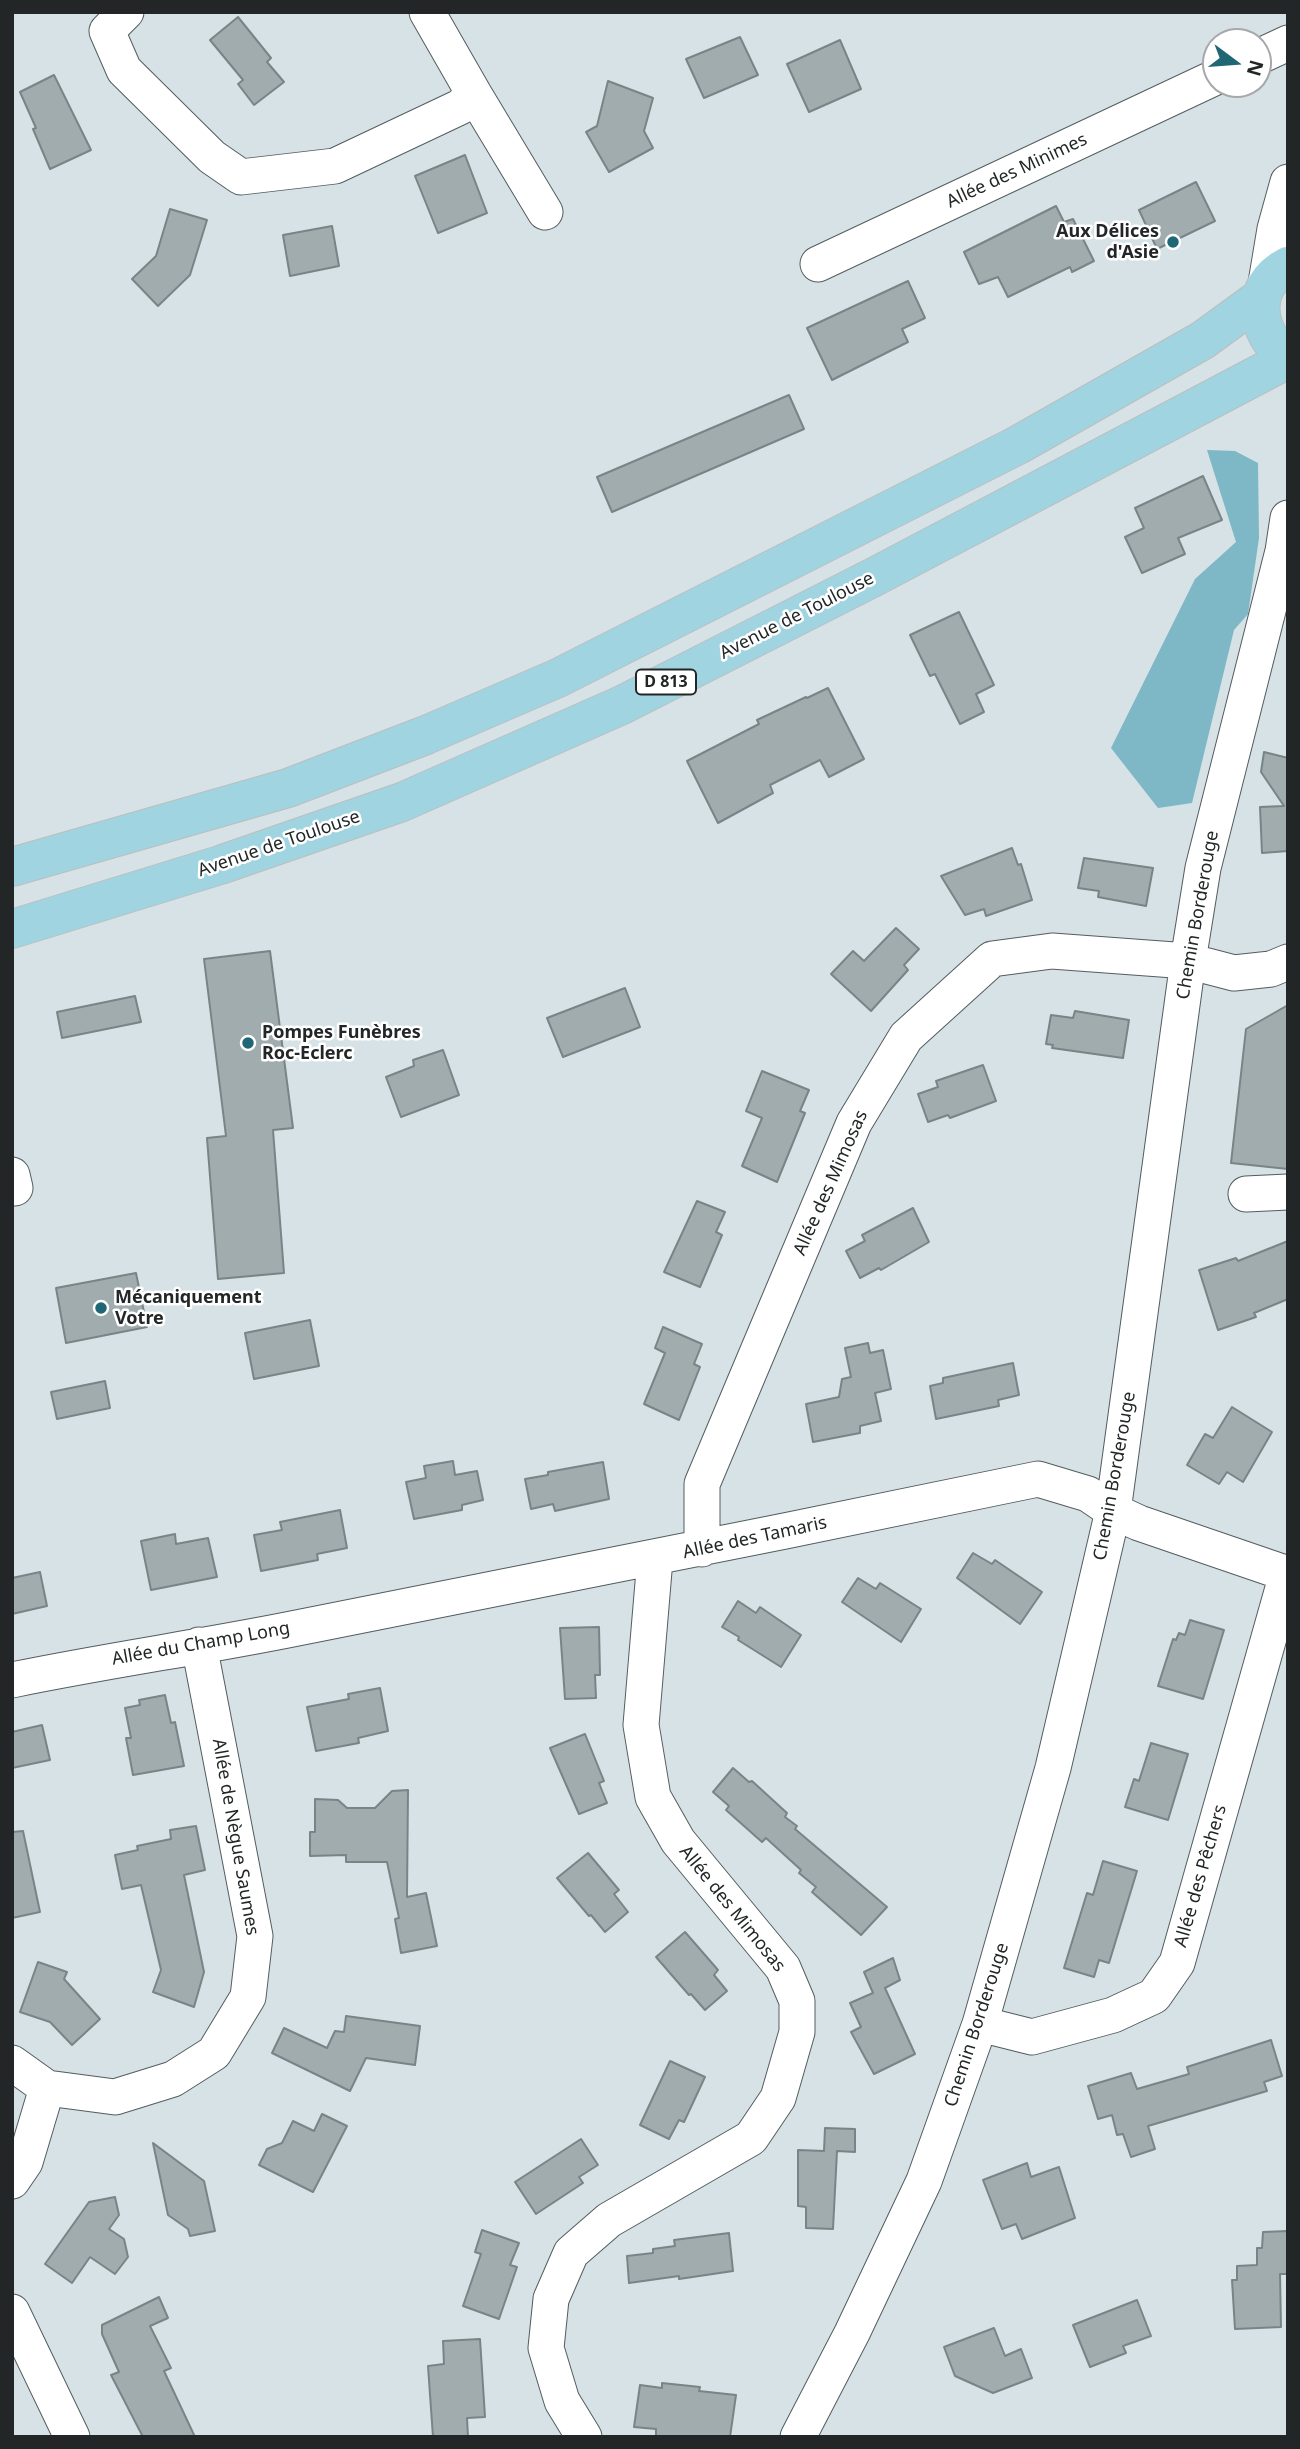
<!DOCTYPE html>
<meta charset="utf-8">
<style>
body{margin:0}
#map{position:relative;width:1300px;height:2449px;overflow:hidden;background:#d6e2e5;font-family:"Noto Sans",sans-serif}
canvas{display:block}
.frame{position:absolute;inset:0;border:14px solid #222627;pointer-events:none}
.north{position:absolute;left:1202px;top:28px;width:70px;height:70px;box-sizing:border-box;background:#fff;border:2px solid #a7a8a9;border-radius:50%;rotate:106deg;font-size:19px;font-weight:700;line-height:28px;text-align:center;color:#222627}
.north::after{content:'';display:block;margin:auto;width:24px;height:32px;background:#206775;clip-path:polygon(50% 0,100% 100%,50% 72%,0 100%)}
</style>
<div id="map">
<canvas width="1300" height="2449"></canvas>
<div class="frame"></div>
<div class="north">N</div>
</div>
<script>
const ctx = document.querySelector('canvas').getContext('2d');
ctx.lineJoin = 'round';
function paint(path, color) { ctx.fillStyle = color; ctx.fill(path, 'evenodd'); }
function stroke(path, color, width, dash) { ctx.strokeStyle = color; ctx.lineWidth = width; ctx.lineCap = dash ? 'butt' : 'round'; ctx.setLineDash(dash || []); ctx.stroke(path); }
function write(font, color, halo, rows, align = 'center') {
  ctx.font = font + ' "Noto Sans",sans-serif'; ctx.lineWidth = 5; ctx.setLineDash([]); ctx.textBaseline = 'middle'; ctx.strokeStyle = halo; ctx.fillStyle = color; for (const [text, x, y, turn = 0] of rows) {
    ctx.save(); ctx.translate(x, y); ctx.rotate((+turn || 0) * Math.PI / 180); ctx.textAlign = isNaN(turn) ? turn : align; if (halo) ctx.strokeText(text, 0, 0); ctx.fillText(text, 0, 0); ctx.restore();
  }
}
paint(new Path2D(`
 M1207,450L1235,451L1258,463L1259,538L1248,614L1234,630L1192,803L1158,808L1111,748L1195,579L1236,542Z`), '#7eb7c5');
const building = new Path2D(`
 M238,17L271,58L267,62L284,82L254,105L238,84L243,80L210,40Z
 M740,37L758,75L704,98L686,59Z
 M840,40L861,89L809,112L787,64Z
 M54,75L91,150L50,169L33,129L36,128L20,92Z
 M608,81L653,98L644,131L653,148L609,172L586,132L597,126Z
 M465,155L487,213L438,233L415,176Z
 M1196,182L1215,221L1157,249L1139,210Z
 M1056,206L1064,222L1073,219L1094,261L1072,272L1070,267L1008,297L998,277L979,284L964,252Z
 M170,209L207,220L190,275L158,306L132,279L156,256Z
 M332,226L339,266L290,276L283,235Z
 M908,281L925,318L902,329L908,342L832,380L807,328Z
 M789,395L804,429L612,512L597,477Z
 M1203,476L1222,520L1178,538L1185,554L1142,573L1125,537L1144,528L1135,508Z
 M959,612L994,685L976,694L984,712L960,724L935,674L930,676L910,635Z
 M828,688L864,759L829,777L820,760L770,785L773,793L718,823L687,761L759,724L757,720L806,697L807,698Z
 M1264,752L1288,758V851L1262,853L1260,807L1284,806L1261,772Z
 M1012,848L1018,865L1021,864L1032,900L986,916L984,909L965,915L941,876Z
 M1084,858L1153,868L1146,906L1098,897L1099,891L1078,888Z
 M896,928L919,949L904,965L908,970L871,1011L831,974L853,951L864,961Z
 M270,951L293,1128L273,1130L284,1273L218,1279L207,1138L226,1136L204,959Z
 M625,988L640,1027L563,1057L547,1018Z
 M135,996L141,1022L62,1038L57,1012Z
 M1288,1005V1169L1231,1163L1246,1029Z
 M1075,1011L1129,1020L1123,1058L1052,1048L1053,1045L1046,1044L1051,1015L1073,1018Z
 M443,1050L459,1095L401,1117L386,1077L414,1066L413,1060Z
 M983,1065L996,1101L950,1118L948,1115L928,1122L918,1094L938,1087L936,1081Z
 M762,1071L809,1090L800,1111L805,1113L777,1182L742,1166L762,1118L746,1111Z
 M697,1201L725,1212L716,1232L722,1235L700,1287L664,1272Z
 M913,1208L929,1242L881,1270L879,1268L860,1278L846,1251L865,1241L862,1235Z
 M1288,1241V1299L1254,1313L1256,1317L1218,1330L1199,1270L1236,1258L1238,1261Z
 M136,1273L147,1327L66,1343L56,1288Z
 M310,1320L319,1366L254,1379L245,1333Z
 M663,1327L702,1344L694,1364L700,1367L679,1420L644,1404L665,1353L655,1348Z
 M868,1343L870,1353L883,1350L891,1389L875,1393L881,1421L860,1426V1433L813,1442L806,1404L839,1397L842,1379L851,1377L845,1348Z
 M1013,1363L1019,1395L998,1400L999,1406L936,1419L930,1386L943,1383V1378Z
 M105,1381L110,1408L57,1419L51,1392Z
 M1232,1407L1272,1432L1243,1482L1227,1472L1219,1484L1187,1465L1205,1434L1213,1438Z
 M453,1461L455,1475L477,1471L483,1500L462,1505V1510L414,1519L406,1482L426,1478L424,1466Z
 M603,1462L609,1499L555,1511L553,1504L531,1509L525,1479L548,1475V1472Z
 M340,1510L347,1548L317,1554L318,1560L261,1571L254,1535L282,1530L280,1522Z
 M175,1534L176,1544L208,1538L217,1577L151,1590L141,1541Z
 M973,1553L992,1564L995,1560L1042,1592L1020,1624L957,1578Z
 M40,1572L47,1606L12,1614V1578Z
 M858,1578L876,1589L880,1583L921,1609L901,1642L842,1602Z
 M738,1601L756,1613L760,1607L801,1635L781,1667L738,1640L739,1637L722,1627Z
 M1190,1620L1224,1630L1203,1699L1158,1686L1173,1639L1176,1640L1179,1633L1185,1635Z
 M599,1627L600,1675H595L596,1698L565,1699L560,1628Z
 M380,1688L388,1731L358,1738L359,1743L316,1751L307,1707L349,1699L348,1694Z
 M165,1695L171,1723L175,1722L184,1766L133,1775L126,1738H131L125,1708L140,1705L139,1700Z
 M42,1725L50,1760L12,1768V1732Z
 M585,1734L604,1781L599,1783L607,1803L579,1814L550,1748Z
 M1151,1743L1188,1754L1168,1820L1125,1807L1134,1779L1139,1781Z
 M733,1768L749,1782L752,1781L787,1813L785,1817L797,1826L795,1829L887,1907L861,1935L812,1892L816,1887L799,1873L801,1870L766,1838L762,1842L726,1810L729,1806L713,1792Z
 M408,1790L407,1897L426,1893L437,1946L401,1953L395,1919L399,1918L387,1862H346V1855L310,1856V1832H315V1799L338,1800L347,1808H375L392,1791Z
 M196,1826L205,1870L184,1875L204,1972L194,2007L153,1992L161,1970L141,1885L122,1889L115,1855L138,1850L137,1846L171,1839L170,1830Z
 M23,1831L40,1912L12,1918V1832Z
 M588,1853L619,1890L614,1894L628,1912L605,1932L591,1915L589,1916L557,1878Z
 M1103,1861L1137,1871L1109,1963L1099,1960L1094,1977L1064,1968L1087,1893L1093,1895Z
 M685,1932L718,1970L714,1975L727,1991L705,2010L691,1994L689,1995L656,1957Z
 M893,1958L900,1980L885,1988L915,2054L874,2074L851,2032L861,2027L850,2003L873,1993L864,1972Z
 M38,1962L67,1972L64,1979L100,2019L72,2045L50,2022L20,2012Z
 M346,2016L420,2026L415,2065L366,2058L350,2091L272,2053L284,2028L327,2048L335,2031L344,2032Z
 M1271,2040L1282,2076L1264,2082L1267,2091L1148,2126L1155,2149L1131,2157L1123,2134L1117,2135L1112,2115L1098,2119L1088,2086L1131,2073L1137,2089L1189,2074L1187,2067Z
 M670,2061L705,2077L684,2122L679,2120L669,2139L640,2125Z
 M322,2114L347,2126L313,2192L259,2165L267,2149L282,2143L293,2121L314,2131Z
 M825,2128L855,2129V2152L837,2151L833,2229L806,2228V2207L798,2206V2150L824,2151Z
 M581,2139L598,2165L579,2177L583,2183L536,2214L515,2182Z
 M153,2143L204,2181L215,2231L190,2236L188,2229L168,2215Z
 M1027,2163L1031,2177L1059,2167L1075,2218L1022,2239L1016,2224L1002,2229L983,2180Z
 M115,2197L119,2215L109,2229L124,2239L128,2257L115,2274L90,2257L72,2283L45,2264L89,2202Z
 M482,2230L519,2243L510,2265L517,2267L499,2319L463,2306L481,2254L475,2252Z
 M1288,2231V2274H1280L1281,2327L1235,2329L1232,2280H1237V2266L1257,2265V2248H1262L1263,2232Z
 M729,2233L733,2271L679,2279V2276L629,2283L627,2256L653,2253V2249L675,2246L674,2240Z
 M159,2297L168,2318L150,2326L171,2368L164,2371L195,2437H143L111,2375L119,2372L102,2334V2325Z
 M1137,2300L1151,2336L1123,2346L1126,2353L1090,2367L1073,2325Z
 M994,2328L1005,2356L1021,2349L1032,2378L993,2393L955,2376L944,2347Z
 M480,2339L485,2417L467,2418L468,2437H433L428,2366L444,2364L443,2341Z
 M662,2383L700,2387L699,2391L736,2395L730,2437H656V2429L634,2427L640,2385L662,2388Z`);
paint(building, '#a0acae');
stroke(building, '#798487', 2);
const minor = new Path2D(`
 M126,12L107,31L124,70L212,157L241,177L335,166L460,107L474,94
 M427,12L474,94L545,212
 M1258,57L1288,43
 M818,264L1216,77
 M1265,289L1275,229L1288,182
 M12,1175L15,1188H12
 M1246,1194L1288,1192
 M702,1549V1484L854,1123L906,1037L992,959L1052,951L1188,961L1234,973L1271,969L1288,962
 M12,1680C104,1661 196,1648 287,1630C538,1581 788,1531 1038,1479L1088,1494L1113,1511L1139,1523L1288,1574
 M980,2024L1032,2037L1113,2015L1154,1996L1177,1963L1287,1574
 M12,2063L47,2088L115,2097L173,2079L214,2053L248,1997L255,1936L199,1645
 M12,2181L25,2162L47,2088
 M12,2312L72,2437
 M584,2437L562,2401L546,2348L551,2299L571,2253L609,2220L751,2138L778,2098L797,2032V2001L783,1968L678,1841L653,1797L641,1725L655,1559
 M798,2437L852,2333L924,2181L980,2024L1053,1768L1113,1511L1188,961L1203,868L1283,551L1288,518`);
const major = new Path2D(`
 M1288,266C1248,286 1255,335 1288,357
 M12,867L288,788L426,735L558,678L1018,445L1203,340L1262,297
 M12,929L220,865L402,802L622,705L876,576L1288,359`);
stroke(minor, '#535d60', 37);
stroke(major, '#bdbebe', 40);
stroke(minor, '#fff', 35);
stroke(major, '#9fd4e0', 38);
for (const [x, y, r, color] of [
 [1173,242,7,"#206775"],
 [248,1043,7,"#206775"],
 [101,1308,7,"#206775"]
]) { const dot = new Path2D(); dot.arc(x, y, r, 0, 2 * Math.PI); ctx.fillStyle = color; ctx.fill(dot); stroke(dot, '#fff', 2.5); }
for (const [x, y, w] of [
 [666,682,60]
]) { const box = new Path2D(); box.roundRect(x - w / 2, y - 12.5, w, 25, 5); ctx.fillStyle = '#fff'; ctx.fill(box); stroke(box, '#222627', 2); }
write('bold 16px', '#222627', null, [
 ["D 813",666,682]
]);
write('18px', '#222627', '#fff', [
 ["Allée des Minimes",1017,171,-25],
 ["Avenue de Toulouse",797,616,-27],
 ["Avenue de Toulouse",279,844,-19],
 ["Chemin Borderouge",1198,915,-80],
 ["Allée des Mimosas",831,1183,-66],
 ["Chemin Borderouge",1115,1476,-80],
 ["Allée des Tamaris",755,1538,-12],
 ["Allée du Champ Long",201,1644,-10],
 ["Allée de Nègue Saumes",235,1837,80],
 ["Allée des Pêchers",1201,1876,-74],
 ["Allée des Mimosas",732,1909,51],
 ["Chemin Borderouge",977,2025,-72]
]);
write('bold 18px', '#222627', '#fff', [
 ["Aux Délices",1159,232,"right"],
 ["d'Asie",1159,253,"right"],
 ["Pompes Funèbres",262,1033],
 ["Roc-Eclerc",262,1054],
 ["Mécaniquement",115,1298],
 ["Votre",115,1319]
], 'left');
</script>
